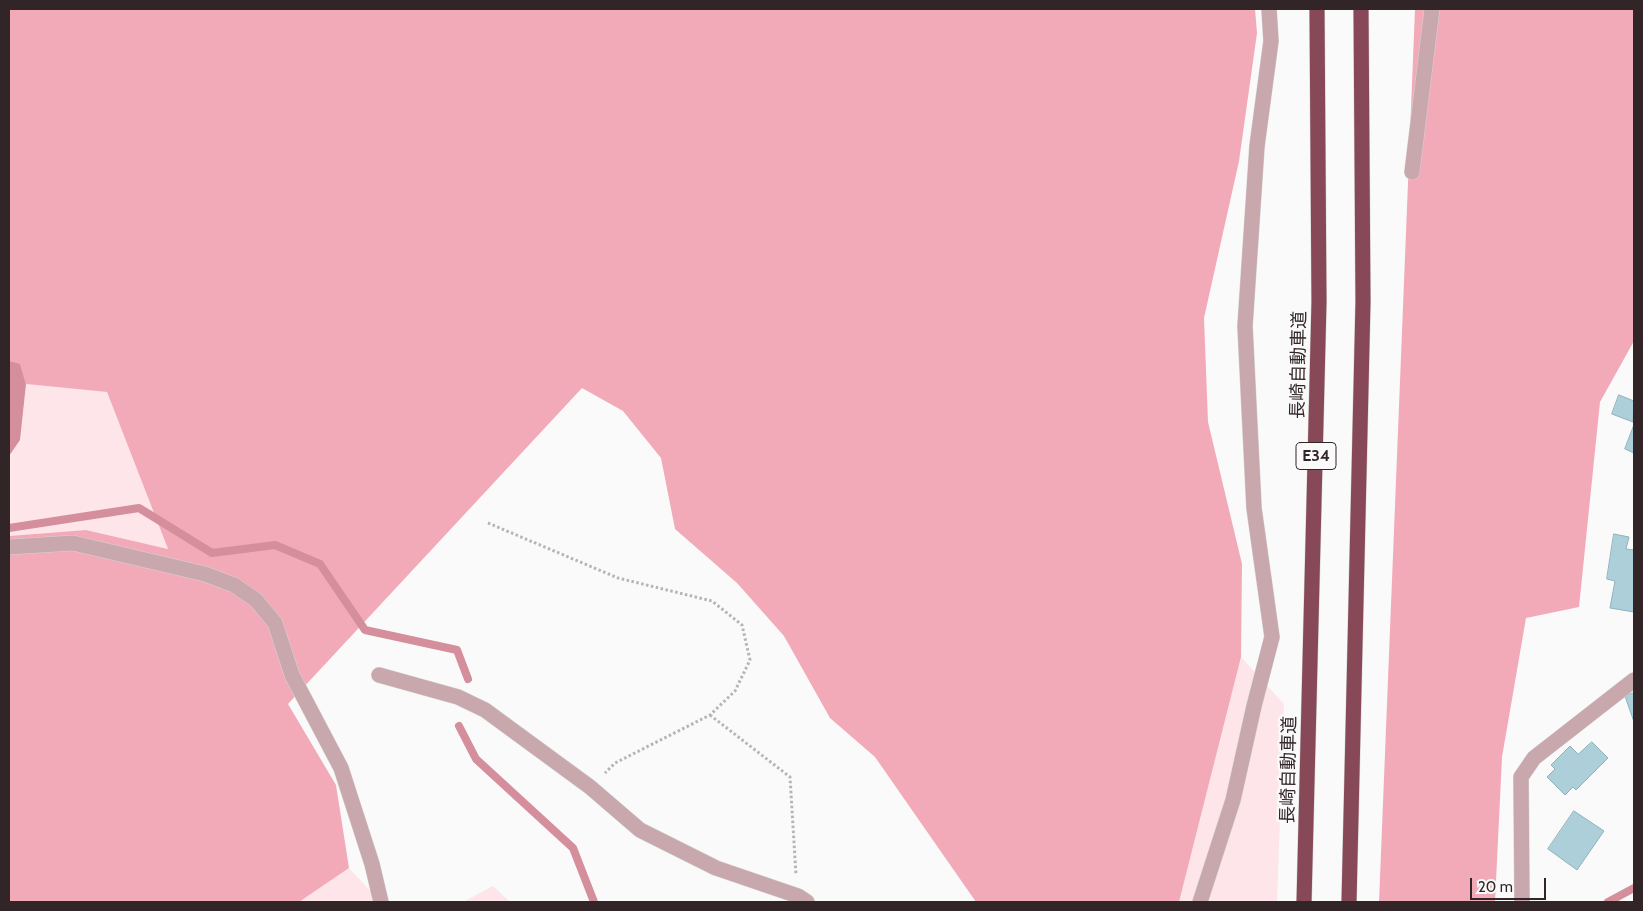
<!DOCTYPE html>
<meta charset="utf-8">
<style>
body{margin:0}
#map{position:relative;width:1643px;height:911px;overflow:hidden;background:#fafafa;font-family:Cabin,sans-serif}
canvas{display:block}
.frame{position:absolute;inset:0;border:10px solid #322528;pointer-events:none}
.scale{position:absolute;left:1470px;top:878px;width:76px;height:22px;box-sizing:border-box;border:2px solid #322528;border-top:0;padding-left:6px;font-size:15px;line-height:18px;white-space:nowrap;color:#322528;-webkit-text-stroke:4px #fafafa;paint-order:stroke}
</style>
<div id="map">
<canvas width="1643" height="911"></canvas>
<div class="frame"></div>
<div class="scale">20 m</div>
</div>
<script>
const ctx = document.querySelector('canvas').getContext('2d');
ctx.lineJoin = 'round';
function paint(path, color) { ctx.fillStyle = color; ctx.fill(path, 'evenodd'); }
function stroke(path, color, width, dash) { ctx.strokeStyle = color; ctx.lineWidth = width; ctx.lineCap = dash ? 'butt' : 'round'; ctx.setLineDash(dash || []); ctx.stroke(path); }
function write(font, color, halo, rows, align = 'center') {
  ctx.font = font + ' Cabin,"Noto Sans JP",sans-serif'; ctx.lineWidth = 5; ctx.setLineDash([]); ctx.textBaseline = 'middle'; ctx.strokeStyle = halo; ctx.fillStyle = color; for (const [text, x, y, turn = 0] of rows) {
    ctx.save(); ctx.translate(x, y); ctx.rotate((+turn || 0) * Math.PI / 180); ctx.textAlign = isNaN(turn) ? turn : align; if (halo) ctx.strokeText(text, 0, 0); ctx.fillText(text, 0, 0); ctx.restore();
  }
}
paint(new Path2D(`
 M26,384L107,392L168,549L86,530L9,536V456L20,440Z
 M1241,657L1284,704L1277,902H1179Z
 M349,868L381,902H299Z
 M493,886L510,902H463Z`), '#fde5e9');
paint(new Path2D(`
 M9,9H1255L1257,33L1239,161L1204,318L1208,422L1242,564L1241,657L1179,902H976L875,757L830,718L784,636L737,583L675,529L661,458L623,411L582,388L288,704L336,785L349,868L299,902H9V536L86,530L168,549L107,392L26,384L20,365L9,361Z
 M1415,9H1634V341L1600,402L1579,607L1526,618L1502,757L1495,902H1379Z`), '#f2aab8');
paint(new Path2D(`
 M9,361L20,364L26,384L20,440L9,456Z`), '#d48e9c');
stroke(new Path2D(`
 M9,528L139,508L212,553L275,545L320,564L365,630L457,650L468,679
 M459,726L476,759L573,848L594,902
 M1608,902L1634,888`), '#d48e9c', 8);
const building = new Path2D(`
 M1619,395L1634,401L1633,422L1612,414Z
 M1634,425V453L1625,449Z
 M1614,534L1629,537L1626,549L1634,550V612L1610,608L1615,581L1607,579Z
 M1634,693V722L1625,696Z
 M1592,742L1608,758L1576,790L1573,787L1565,795L1547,777L1555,769L1551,765L1570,746L1578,754Z
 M1574,811L1604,831L1577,870L1548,849Z`);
paint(building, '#accfd9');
stroke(building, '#8fb2bb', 1);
const minor = new Path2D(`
 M1412,172L1432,9
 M9,547L73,543L205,574L234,585L256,600L275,623L292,675L341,768L372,864L381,902
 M379,675L458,697L485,710L590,787L640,830L716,868L798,896L807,902
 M1200,902L1233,800L1254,706L1272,637L1254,508L1245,326L1257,146L1271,41L1269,9
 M1522,902L1521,777L1534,758L1634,680`);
const highway = new Path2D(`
 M1304,902L1319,302L1317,9
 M1349,902L1363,302L1361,9`);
stroke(minor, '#d6d4d4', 16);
stroke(highway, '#d6d4d4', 16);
stroke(new Path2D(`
 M488,523L618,578L712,601L742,625L750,660L735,691L710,715L615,763L605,773
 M710,715L790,777L796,875`), '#b8b4b5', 3, [2.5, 2.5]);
stroke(minor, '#c8a7ad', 15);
stroke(highway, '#874857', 15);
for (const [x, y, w] of [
 [1316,456,40]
]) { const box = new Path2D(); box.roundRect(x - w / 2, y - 13.5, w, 27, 4); ctx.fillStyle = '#fafafa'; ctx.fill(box); stroke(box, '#322528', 1); }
write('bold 16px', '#322528', null, [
 ["E34",1316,456]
]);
write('18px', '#322528', '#fafafa', [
 ["長崎自動車道",1299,365,-89],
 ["長崎自動車道",1289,770,-89]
]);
</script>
